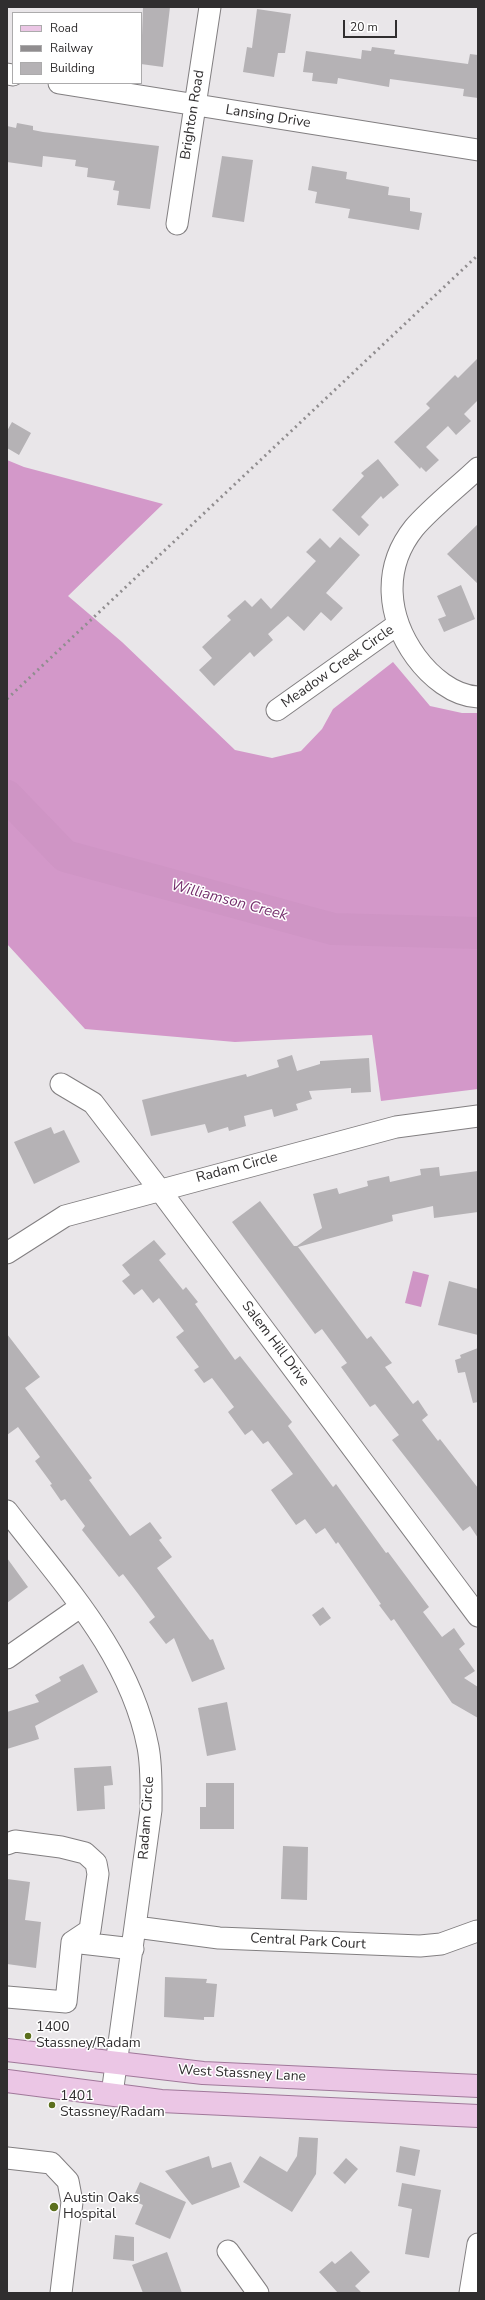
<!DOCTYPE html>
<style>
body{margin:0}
#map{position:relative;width:485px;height:2300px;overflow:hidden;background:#e9e6e9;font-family:"Nunito Sans",sans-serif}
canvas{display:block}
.frame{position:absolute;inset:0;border:8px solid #302e2f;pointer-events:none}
.legend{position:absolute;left:12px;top:12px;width:130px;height:72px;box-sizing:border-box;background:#fff;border:1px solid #acabac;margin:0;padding:5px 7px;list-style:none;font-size:12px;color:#302e2f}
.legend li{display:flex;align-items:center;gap:8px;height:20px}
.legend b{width:20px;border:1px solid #acabac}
.scale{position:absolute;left:343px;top:20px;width:54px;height:18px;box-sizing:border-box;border:2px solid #302e2f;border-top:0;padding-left:5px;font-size:12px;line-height:14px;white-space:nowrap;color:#302e2f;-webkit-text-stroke:3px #fff;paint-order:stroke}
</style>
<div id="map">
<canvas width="485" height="2300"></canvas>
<div class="frame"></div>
<ul class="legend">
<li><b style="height:5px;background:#ebc6e5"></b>Road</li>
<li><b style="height:5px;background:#908d8f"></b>Railway</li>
<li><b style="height:11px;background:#b5b2b5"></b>Building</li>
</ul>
<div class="scale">20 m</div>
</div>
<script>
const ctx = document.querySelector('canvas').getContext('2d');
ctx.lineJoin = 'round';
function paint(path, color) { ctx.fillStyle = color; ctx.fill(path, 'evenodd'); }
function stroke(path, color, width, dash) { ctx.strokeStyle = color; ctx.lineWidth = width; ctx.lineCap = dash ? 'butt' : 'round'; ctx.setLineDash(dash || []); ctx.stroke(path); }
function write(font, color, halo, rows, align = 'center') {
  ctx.font = font + ' "Nunito Sans",sans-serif'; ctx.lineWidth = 3; ctx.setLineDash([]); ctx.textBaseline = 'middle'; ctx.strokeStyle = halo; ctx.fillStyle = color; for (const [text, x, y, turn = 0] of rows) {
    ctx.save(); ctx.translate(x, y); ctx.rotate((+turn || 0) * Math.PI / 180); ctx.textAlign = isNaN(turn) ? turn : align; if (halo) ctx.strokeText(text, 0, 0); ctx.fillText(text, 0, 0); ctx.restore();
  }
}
paint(new Path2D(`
 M7,460L24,467L163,504L68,596L122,642L235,750L272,758L301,751L322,729L333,709L393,662L430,706L462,713H478V1089L381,1101L372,1035L235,1042L85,1029L7,944Z`), '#d398c9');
paint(new Path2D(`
 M413,1271L429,1275L421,1307L405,1303Z`), '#cf95c5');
stroke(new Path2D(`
 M7,796L65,856L333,929L478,933`), '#cf95c5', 32);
paint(new Path2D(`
 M143,7H170L163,67L141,64Z
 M257,9L291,14L285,53H278L274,77L243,72L247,47L252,48Z
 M372,47L395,50L394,54L468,64L470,54L478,55V98L463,96L464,89L390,79L389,87L338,78L337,84L312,81L313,73L303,72L306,51L361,59L362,50L371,51Z
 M17,123L33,126V130L43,132L159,146L150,209L117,205L119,191L113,190L115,181L87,177L88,168L75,166L76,160L43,156L42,167L7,162V126L16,128Z
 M222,156L253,160L244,222L212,217Z
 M312,166L347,172L346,179L389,187L388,195L410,198V211L422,213L419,230L348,218L350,209L315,203L317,192L308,190Z
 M478,358V400L464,414L471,421L456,435L448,426L426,447L439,460L426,472L421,467L420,469L394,442L430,408L426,404L455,375L458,378Z
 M12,422L31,433L19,455L7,448V431Z
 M378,459L399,485L383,499L381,496L361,517L369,525L359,536L332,510L364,476L361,473Z
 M478,524V584L447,554Z
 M340,537L360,555L326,593L343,608L331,621L321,612L304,631L288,616L268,634L273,640L254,657L250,652L214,686L199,670L212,658L202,647L231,620L227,616L245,600L252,607L261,598L271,609L316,561L306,552L320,538L330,548Z
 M461,585L475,619L444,632L438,619L446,616L437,596Z
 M292,1055L297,1071L320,1064V1061L369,1058L371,1092L351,1093V1088L309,1091L312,1099L296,1104L298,1110L274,1117L272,1109L244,1116L246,1126L229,1131L228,1127L208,1133L205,1124L151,1136L142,1100L246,1074L247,1077L279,1067L277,1060Z
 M51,1127L54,1134L64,1130L80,1162L34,1184L14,1142Z
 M439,1167L440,1176L478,1171V1212L434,1218L433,1206L392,1215L393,1221L298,1247L367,1339L371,1336L392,1363L385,1367L413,1404L418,1400L428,1415L422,1420L438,1441L440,1439L478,1488V1538L470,1526L463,1531L392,1440L399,1435L375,1404L370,1407L341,1367L347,1363L322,1329L315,1334L232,1222L260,1201L294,1246H297L322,1228L313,1194L337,1188L339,1194L368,1186L367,1181L389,1176L390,1182L421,1175L420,1169Z
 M154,1240L166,1254L159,1260L183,1290L186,1287L198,1302L195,1304L235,1360L240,1356L292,1422L288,1426L333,1487L336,1484L386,1553L388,1552L429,1607L423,1612L442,1637L454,1628L465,1644L459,1649L475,1671L464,1678L478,1687V1718L452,1703L394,1619L391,1621L379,1605L381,1604L338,1542L336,1544L325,1528L316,1534L305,1519L296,1525L271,1490L293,1474L268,1441L263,1444L252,1430L245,1435L228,1412L234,1407L212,1378L204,1383L194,1370L199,1367L176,1337L184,1331L159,1298L153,1303L142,1289L134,1295L122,1281L130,1275L122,1265Z
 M449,1281L478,1289V1335L438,1325Z
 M7,1334L40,1377L25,1388L92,1478L89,1480L130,1536L150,1522L162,1538L159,1540L172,1557L157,1568L210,1640L213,1639L225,1669L192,1682L174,1638L166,1644L149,1622L155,1617L139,1595L123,1574L119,1577L82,1530L85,1526L65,1499L61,1501L50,1485L52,1484L35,1461L40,1457L18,1427L7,1435Z
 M478,1348V1402L473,1403L465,1372L458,1373L455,1360L461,1358L460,1355Z
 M7,1558L28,1587L7,1603Z
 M323,1607L331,1618L320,1626L312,1615Z
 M83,1664L98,1692L35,1726L39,1739L7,1749V1712L39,1702L35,1695L61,1681L59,1677Z
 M227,1702L236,1750L207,1756L198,1708Z
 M111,1766L113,1785L104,1786L105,1809L77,1811L74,1768Z
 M206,1783H234V1829H200V1807H206Z
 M283,1846L308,1847L307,1900L281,1899Z
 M7,1879L30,1882L25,1920L41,1922L36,1968L7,1964Z
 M165,1977L207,1979L206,1983L217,1984L214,2017H204V2020L164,2017Z
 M299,2137L318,2138L316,2174L292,2212L243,2182L260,2156L287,2172L297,2156Z
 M400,2146L420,2150L415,2176L396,2172Z
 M209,2156L212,2168L231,2162L240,2187L192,2205L165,2171Z
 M346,2158L358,2169L345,2184L333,2173Z
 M140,2182L186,2202L170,2239L135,2224L143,2205L132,2200Z
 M402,2183L441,2190L429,2258L405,2254L412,2209L398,2206Z
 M115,2235L134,2237V2261L113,2259Z
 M351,2251L370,2272L355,2286L362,2293H338L319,2272L332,2261L335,2264Z
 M167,2252L182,2293H143L132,2265Z`), '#b5b2b5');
const minor = new Path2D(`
 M7,74L13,75
 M59,83L478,150
 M177,224L210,7
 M478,468C458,487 431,508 414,528C382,568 387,617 416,657C430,676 453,696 478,697
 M277,710L398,624
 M61,1084L93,1103L159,1189L478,1616
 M7,1253L65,1216L396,1127L478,1116
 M7,1511C63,1584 130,1654 148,1747C152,1768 151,1789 151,1810L112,2094
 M7,1658L80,1607
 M7,1844L15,1841L61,1847L85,1853L96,1863L98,1874L90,1930L72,1942
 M136,1927L219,1938L420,1946L441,1944L477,1931
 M7,1997L66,2002L72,1942L133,1949
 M7,2158L51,2163L68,2181L72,2202L61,2293
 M228,2251L258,2293
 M470,2293L478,2244`);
const major = new Path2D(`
 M7,2050L203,2073L478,2086
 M7,2081L161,2101L478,2116`);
stroke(minor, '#827f81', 23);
stroke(major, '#a0789a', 24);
stroke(minor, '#fff', 21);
stroke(major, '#ebc6e5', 22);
stroke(new Path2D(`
 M7,699L478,255`), '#908d8f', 3, [2, 4]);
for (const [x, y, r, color] of [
 [28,2036,4,"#5b6f1d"],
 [52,2105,4,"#5b6f1d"],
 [54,2207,5,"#5b6f1d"]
]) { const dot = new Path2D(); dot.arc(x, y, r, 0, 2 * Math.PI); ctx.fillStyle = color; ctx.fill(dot); stroke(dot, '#fff', 1.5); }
write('14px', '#302e2f', '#fff', [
 ["Brighton Road",193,115,-81],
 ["Lansing Drive",268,117,9],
 ["Meadow Creek Circle",338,667,-35],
 ["Radam Circle",237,1168,-15],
 ["Salem Hill Drive",275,1344,53],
 ["Radam Circle",147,1818,-86],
 ["Central Park Court",308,1942,3],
 ["West Stassney Lane",242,2074,3]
]);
write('14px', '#302e2f', '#fff', [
 ["1400",36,2028],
 ["Stassney/Radam",36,2044],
 ["1401",60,2097],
 ["Stassney/Radam",60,2113],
 ["Austin Oaks",63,2199],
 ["Hospital",63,2215]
], 'left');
write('italic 15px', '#742f6c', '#fff', [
 ["Williamson Creek",229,901,15]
]);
</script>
